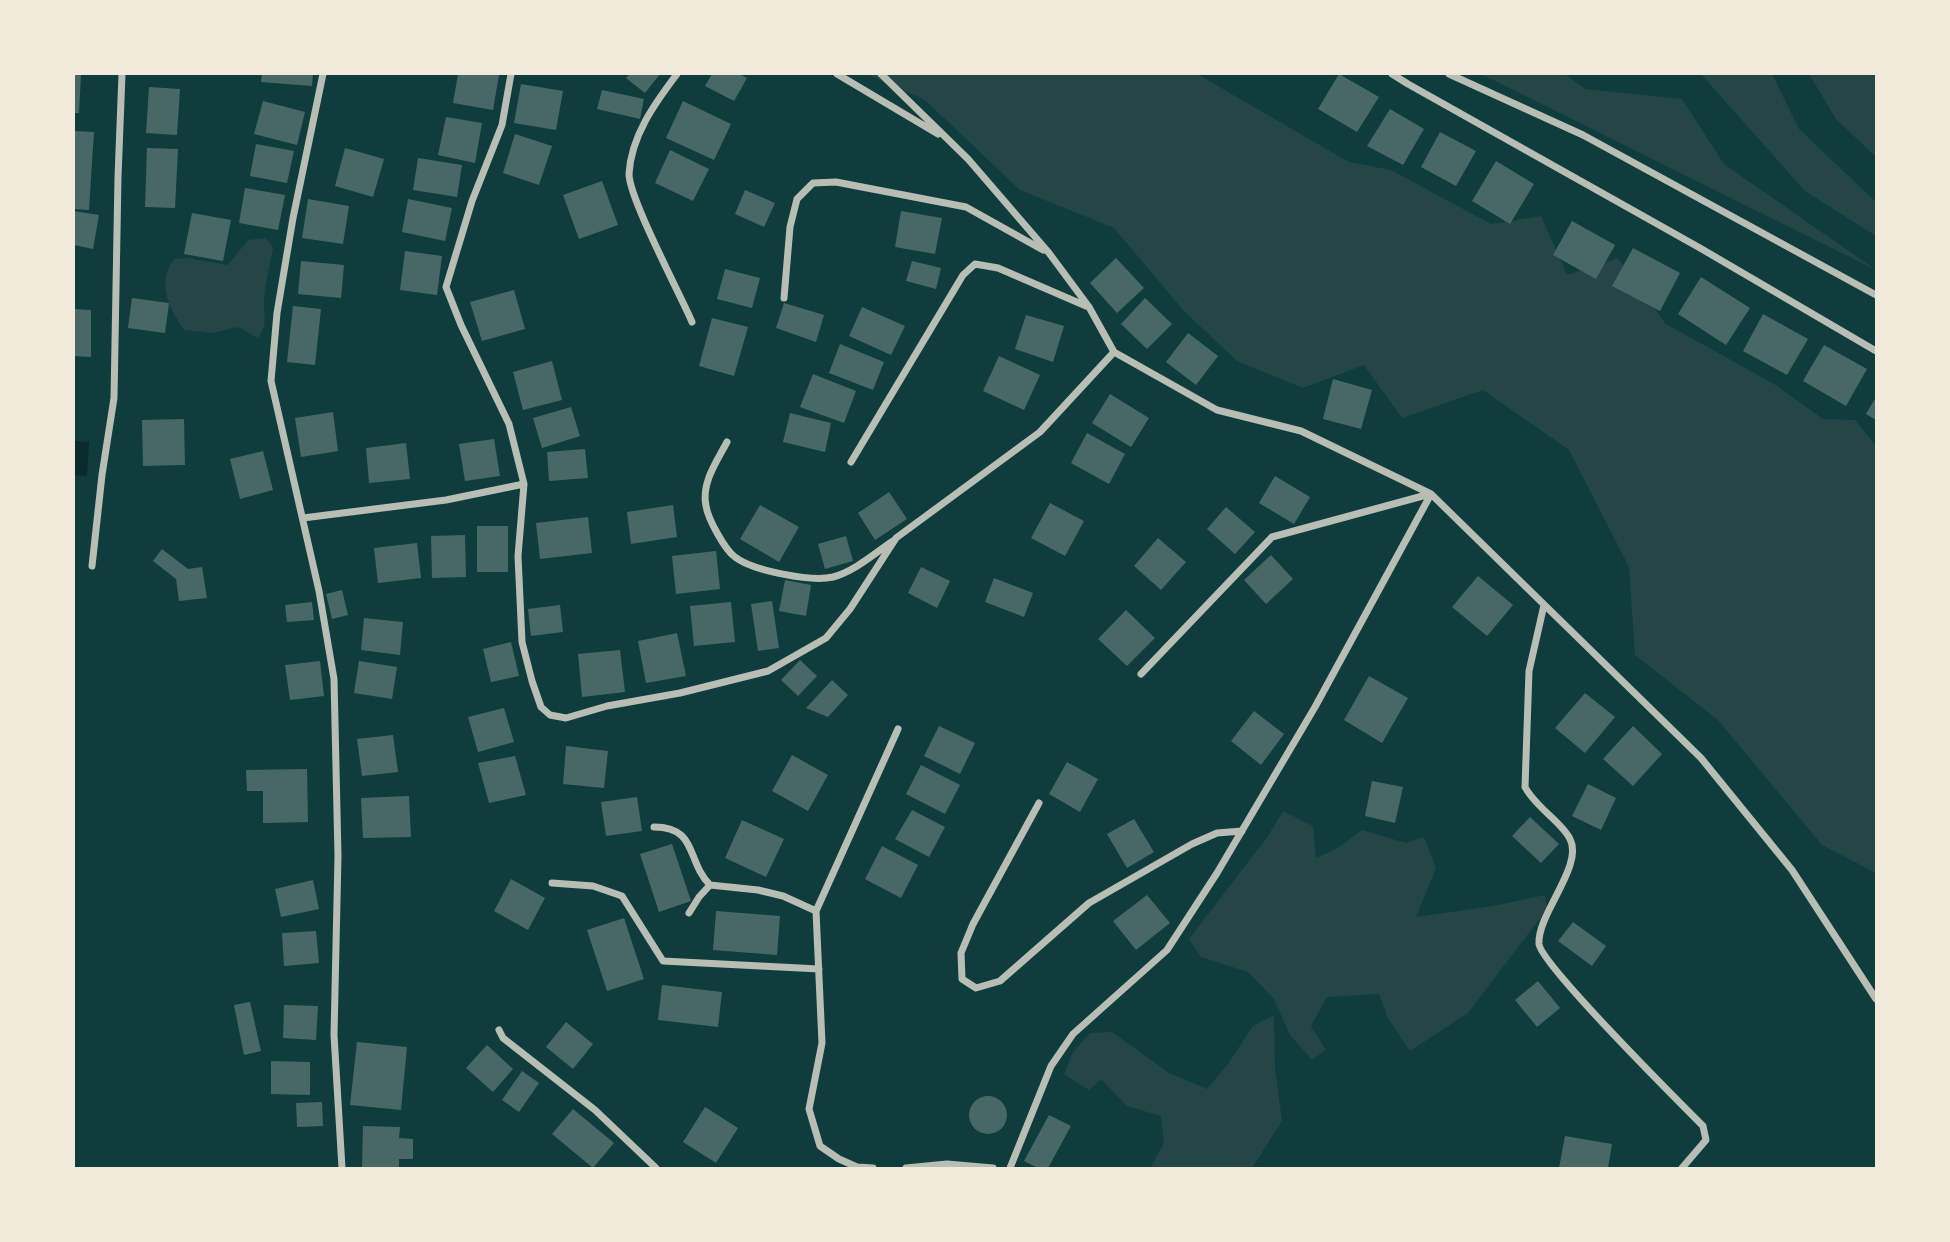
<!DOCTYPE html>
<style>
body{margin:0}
#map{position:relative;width:1950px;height:1242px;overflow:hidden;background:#0f3d3e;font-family:"Roboto Condensed",sans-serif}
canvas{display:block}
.frame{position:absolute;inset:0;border:75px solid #f1e9da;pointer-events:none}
</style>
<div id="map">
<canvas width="1950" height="1242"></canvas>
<div class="frame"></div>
</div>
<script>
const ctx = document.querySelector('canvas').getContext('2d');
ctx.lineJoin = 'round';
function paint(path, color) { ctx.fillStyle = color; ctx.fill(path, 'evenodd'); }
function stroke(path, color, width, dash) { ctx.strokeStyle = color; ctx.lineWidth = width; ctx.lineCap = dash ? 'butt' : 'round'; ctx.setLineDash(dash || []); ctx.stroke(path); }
paint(new Path2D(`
 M867,74H1197L1349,162L1391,170L1491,224L1541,216L1567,275L1618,258L1666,324L1774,384L1823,419L1855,420L1876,446V873L1822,845L1718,720L1635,655L1629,567L1569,450L1483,390L1402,418L1364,365L1303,388L1237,361L1184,311L1114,228L1020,190L925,100Z
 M1481,74H1565L1585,89L1682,99L1724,164L1876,270Z
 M1701,74H1772L1799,129L1876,202V236L1805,191Z
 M1809,74H1876V157L1836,119Z
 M266,238L273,248C270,265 265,283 264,300C263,318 269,321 258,338L238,327L212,333L184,330C169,307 156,284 174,259L187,258L228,265L248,240Z
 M1283,811L1313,826L1316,858L1338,848L1362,830L1406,843L1424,837L1436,868L1416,917L1493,906L1545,895L1547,909L1468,1013L1410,1051L1388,1018L1379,994L1327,997L1311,1026L1326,1050L1312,1060L1290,1035L1274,999L1248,972L1201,957L1189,939L1268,836Z
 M1274,1015L1275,1068L1282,1121L1252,1168H1150L1164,1143L1161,1116L1127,1106L1101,1079L1089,1090L1064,1074L1073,1052L1090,1033L1112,1032L1169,1073L1207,1089L1228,1064L1253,1026Z`), '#244646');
paint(new Path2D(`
 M75,441L89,442L87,476L74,475Z`), '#0a2a2b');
paint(new Path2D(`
 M74,74H81L79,113H74Z
 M262,74H313L312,86L261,82Z
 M458,74L499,75L493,110L453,103Z
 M630,74H660L645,93L626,78Z
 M712,74H739L747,78L734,101L705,86Z
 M1339,74L1379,97L1357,132L1318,109Z
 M521,84L563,91L556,130L514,123Z
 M149,87L180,89L177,135L146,133Z
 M602,90L644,99L640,119L597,109Z
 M263,101L305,112L297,145L254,134Z
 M683,101L731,124L714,160L666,138Z
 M1390,109L1424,129L1403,165L1367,146Z
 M446,117L482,123L475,163L438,155Z
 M74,131L94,132L89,210L74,209Z
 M1440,132L1476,151L1456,186L1421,167Z
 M515,134L552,146L539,185L503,173Z
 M256,144L294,151L287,183L250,176Z
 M147,148L178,149L175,208L145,207Z
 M345,148L384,159L373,197L335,186Z
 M670,150L709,169L693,201L655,183Z
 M418,158L462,165L457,197L413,190Z
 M1496,161L1534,184L1510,224L1472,201Z
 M602,181L618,225L579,239L563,195Z
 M245,188L285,195L278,230L239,223Z
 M745,190L775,203L764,227L735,214Z
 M308,199L349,206L343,244L302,238Z
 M408,199L452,208L445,241L402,232Z
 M74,211L99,215L93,249L74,245Z
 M901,211L942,218L935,254L895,247Z
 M192,213L231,220L223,261L184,254Z
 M1572,221L1615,245L1596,279L1553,255Z
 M1633,248L1680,273L1660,311L1612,286Z
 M405,251L442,256L437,295L400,290Z
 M1116,258L1144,288L1117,313L1090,283Z
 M301,261L344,265L341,298L298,294Z
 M912,261L941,268L936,289L906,281Z
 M725,269L760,278L752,308L717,299Z
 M1701,277L1750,308L1726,345L1678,314Z
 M514,290L525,329L482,341L470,302Z
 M132,298L169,303L165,333L128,328Z
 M1145,298L1172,324L1147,349L1121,324Z
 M784,303L824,315L816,342L776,328Z
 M293,306L321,309L315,365L287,362Z
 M862,307L905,326L891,355L849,336Z
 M74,309L91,310V357L74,356Z
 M1763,314L1808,339L1787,375L1743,351Z
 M1026,315L1064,326L1053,362L1015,349Z
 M712,318L748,327L734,376L699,366Z
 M1188,333L1218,356L1196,385L1166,362Z
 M840,344L884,362L873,390L829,373Z
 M1824,345L1867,369L1846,406L1803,381Z
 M999,356L1040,375L1024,410L983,391Z
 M552,361L562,400L523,410L513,372Z
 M813,374L856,391L844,423L800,407Z
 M1333,379L1372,390L1361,429L1323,419Z
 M1110,394L1149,418L1131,447L1092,423Z
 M1876,397V420L1866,414Z
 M571,407L580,436L542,448L533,418Z
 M333,412L338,451L301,457L295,418Z
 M790,413L831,423L825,452L783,442Z
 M184,419L185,465L143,466L142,420Z
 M1087,433L1125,454L1109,484L1071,463Z
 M494,439L500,476L465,481L459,444Z
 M406,443L410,479L369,483L366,448Z
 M585,449L588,478L549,481L547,452Z
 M263,451L273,490L240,499L230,459Z
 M1275,476L1310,497L1294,524L1259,503Z
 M889,492L907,519L875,540L858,513Z
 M1050,503L1084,521L1065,556L1031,538Z
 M673,505L677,537L631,544L627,512Z
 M760,505L799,527L779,562L740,539Z
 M1226,507L1255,532L1235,554L1207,529Z
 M588,517L592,553L540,559L536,523Z
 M477,526H508V572H477Z
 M465,535L466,577L432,578L431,536Z
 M846,536L853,561L825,569L818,544Z
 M1158,538L1186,562L1161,590L1134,566Z
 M417,543L421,578L378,583L374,548Z
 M162,549L188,569L202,567L207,598L179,601L176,579L153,561Z
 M716,551L720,589L676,594L672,556Z
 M1271,555L1293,579L1266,604L1244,580Z
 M921,567L950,581L937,608L908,593Z
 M1478,576L1513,605L1487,636L1452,607Z
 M994,578L1033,593L1024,617L985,602Z
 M785,580L811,585L806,616L779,611Z
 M342,590L348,615L332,619L326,594Z
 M772,601L779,648L758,651L751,604Z
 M312,602L314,620L287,622L285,605Z
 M731,602L735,642L694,646L690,606Z
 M560,605L563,632L531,636L528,609Z
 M1126,610L1155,638L1127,666L1098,639Z
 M364,618L403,622L400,655L361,650Z
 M677,633L686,676L646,683L638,641Z
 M511,642L519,676L491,682L483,649Z
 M620,650L625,692L582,697L578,654Z
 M800,660L817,676L798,696L781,680Z
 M320,661L324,696L290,700L285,665Z
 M359,661L397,667L392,699L354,693Z
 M1369,676L1408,698L1382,743L1344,720Z
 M832,680L848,695L828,717L806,708Z
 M1585,693L1615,717L1585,753L1555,728Z
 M504,708L514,742L478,752L468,717Z
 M1254,711L1284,734L1261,765L1231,741Z
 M939,726L975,743L960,774L924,756Z
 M1633,726L1662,754L1633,786L1603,759Z
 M393,735L398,772L362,776L357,739Z
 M566,746L608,751L604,788L563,784Z
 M792,755L828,775L808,811L772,791Z
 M515,756L526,795L489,803L478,763Z
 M1067,762L1098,779L1080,812L1049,794Z
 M921,765L960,785L945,814L906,794Z
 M307,769L308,822L263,823V791H247L246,770Z
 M1372,781L1403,787L1395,823L1365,816Z
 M1588,784L1616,798L1601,830L1572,816Z
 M409,796L411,837L363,838L361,798Z
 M637,797L642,831L606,836L601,802Z
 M912,810L945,827L929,857L895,839Z
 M1530,817L1559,844L1541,863L1512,836Z
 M1134,819L1154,852L1127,868L1107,834Z
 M742,820L784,839L766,877L725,858Z
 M672,844L691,901L659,912L640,854Z
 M882,846L918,865L901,898L865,879Z
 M511,879L545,898L528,930L494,911Z
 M313,880L319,909L281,917L275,889Z
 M1147,895L1170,923L1136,950L1113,921Z
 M716,911L780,916L777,955L713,950Z
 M624,918L644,979L607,991L587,930Z
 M1573,922L1606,946L1592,966L1558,941Z
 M316,931L319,963L284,966L282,933Z
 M1538,981L1560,1008L1537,1027L1515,1000Z
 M662,985L722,992L718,1027L658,1020Z
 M250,1002L261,1051L244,1055L234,1005Z
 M284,1005L318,1006L316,1040L283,1038Z
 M566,1022L593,1044L573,1069L546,1047Z
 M357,1042L407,1047L401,1110L350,1105Z
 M487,1045L513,1069L493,1092L466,1068Z
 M271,1061L310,1062V1095L271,1094Z
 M522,1071L539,1083L519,1112L502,1100Z
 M969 1115a19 19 0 1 1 38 0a19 19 0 1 1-38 0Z
 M322,1102L323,1126L297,1127L296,1103Z
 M705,1107L738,1128L716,1163L683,1142Z
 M573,1109L614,1143L593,1168L552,1134Z
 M1049,1115L1071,1126L1048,1168H1038L1024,1161Z
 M363,1126L400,1127L399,1138L413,1139V1159H399V1168H362Z
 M1565,1136L1612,1144L1608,1168H1559Z`), '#486865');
stroke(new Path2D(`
 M323,74L293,218L277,313L271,381L319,591L334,679L338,856L334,1035L342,1168
 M511,74L502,125L472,201L446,287L461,325L509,424L524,484L518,556L522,642L532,681L541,707L550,715L566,718L607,706L680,693L768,671L826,638L850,609L896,538L1040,432L1114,352
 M677,74C655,103 631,136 629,174C629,198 680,294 692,322
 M837,74L938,134
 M881,74L968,159L1049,253L1089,307L1114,352L1217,410L1301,431L1431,494L1701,758L1792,870L1876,999
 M1392,74L1408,84L1700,248L1876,351
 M1449,74L1583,135L1876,295
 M784,298L790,227L797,199L813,183L836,182L966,207L1043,250
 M727,442C717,461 701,483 706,506C708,519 725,550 735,557C753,571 812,582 833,577C855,571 875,553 893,541
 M851,462L963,275L975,264L998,268L1086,306
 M303,518L446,500L524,484
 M92,566L102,475L114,398L118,177L122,74
 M1544,605L1529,671L1525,787C1536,808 1562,822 1570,839C1584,866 1537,914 1539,944C1541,964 1680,1103 1703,1126L1706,1140L1682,1168
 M1141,674L1272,537L1430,494
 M1039,803L973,924L961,953L962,979L976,988L1000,981L1089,903L1192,844L1217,833L1242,831
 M654,827C698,827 686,861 710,885L758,890L783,896L816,911
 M552,883L593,886L622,896L663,961L819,969
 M689,913L699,897L710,885
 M499,1030L503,1038L595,1110L656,1168
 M873,1168L857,1167L839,1159L820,1146L809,1109L822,1043L816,911L898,729
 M906,1168L947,1164L993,1168
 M1010,1168L1051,1066L1073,1034L1167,950L1217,873L1315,707L1431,494`), '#b8beb3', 7);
</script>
